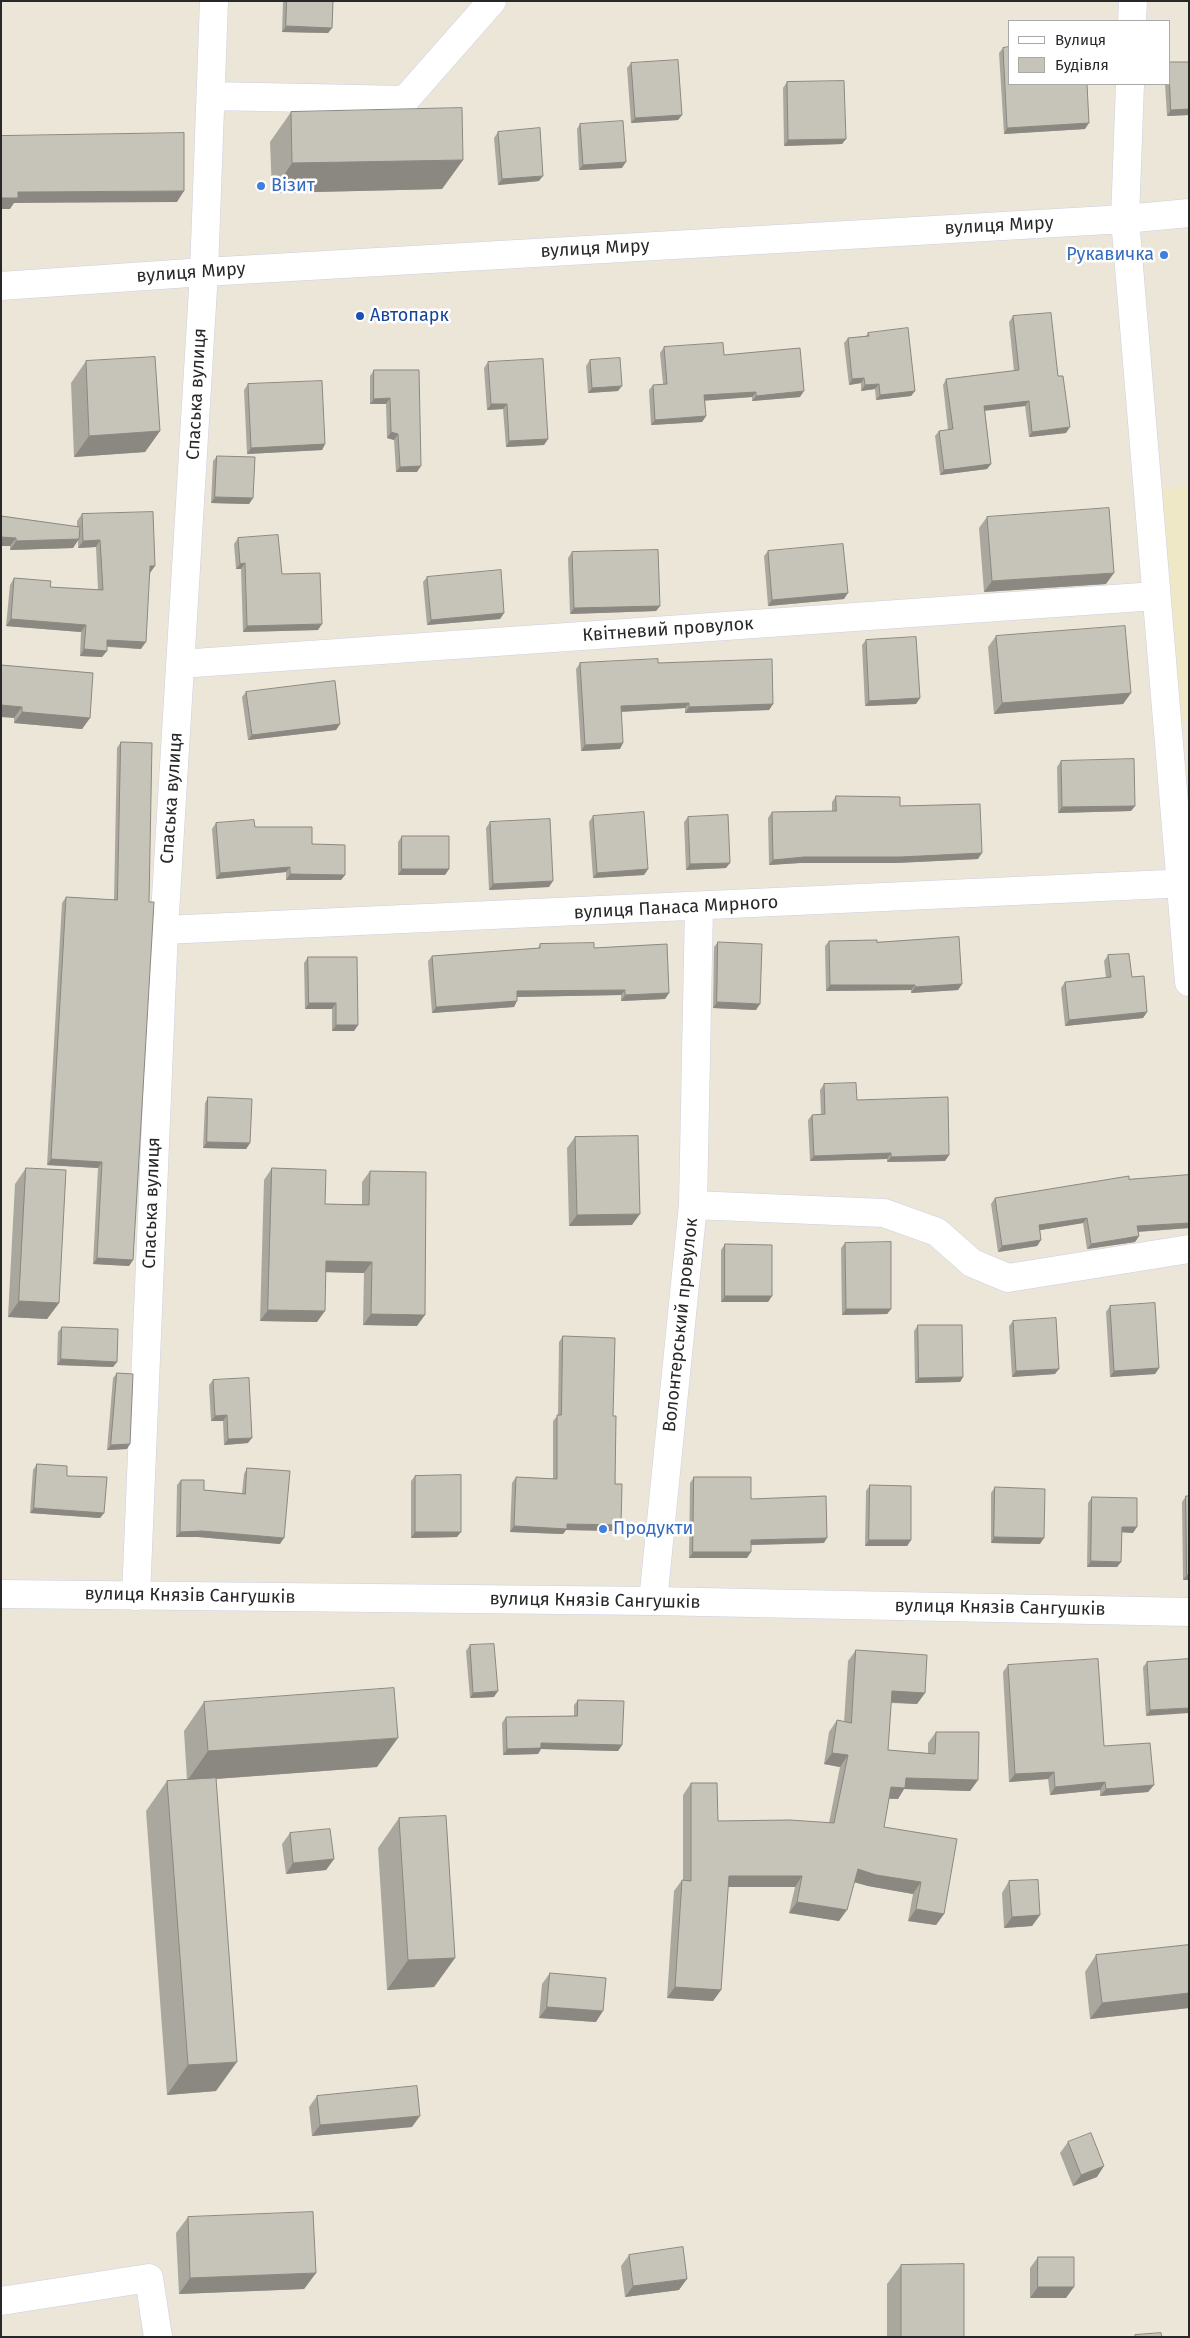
<!DOCTYPE html>
<meta charset="utf-8">
<style>
body{margin:0}
#map{position:relative;width:1190px;height:2338px;overflow:hidden;background:#ebe6d8;font-family:"Fira Sans",sans-serif}
canvas{display:block}
.frame{position:absolute;inset:0;border:2px solid #282828;pointer-events:none}
.legend{position:absolute;left:1008px;top:20px;width:162px;height:65px;box-sizing:border-box;background:#fff;border:1px solid #a9a9a9;margin:0;padding:6px 9px;list-style:none;font-size:15px;color:#282828}
.legend li{display:flex;align-items:center;gap:10px;height:25px}
.legend b{width:25px;border:1px solid #a9a9a9}
</style>
<div id="map">
<canvas width="1190" height="2338"></canvas>
<div class="frame"></div>
<ul class="legend">
<li><b style="height:6px;background:#fff"></b>Вулиця</li>
<li><b style="height:14px;background:#c6c3b8"></b>Будівля</li>
</ul>
</div>
<script>
const ctx = document.querySelector('canvas').getContext('2d');
ctx.lineJoin = 'round';
function paint(path, color) { ctx.fillStyle = color; ctx.fill(path, 'evenodd'); }
function stroke(path, color, width, dash) { ctx.strokeStyle = color; ctx.lineWidth = width; ctx.lineCap = dash ? 'butt' : 'round'; ctx.setLineDash(dash || []); ctx.stroke(path); }
function write(font, color, halo, rows, align = 'center') {
  ctx.font = font + ' "Fira Sans",sans-serif'; ctx.lineWidth = 5; ctx.setLineDash([]); ctx.textBaseline = 'middle'; ctx.strokeStyle = halo; ctx.fillStyle = color; for (const [text, x, y, turn = 0] of rows) {
    ctx.save(); ctx.translate(x, y); ctx.rotate((+turn || 0) * Math.PI / 180); ctx.textAlign = isNaN(turn) ? turn : align; if (halo) ctx.strokeText(text, 0, 0); ctx.fillText(text, 0, 0); ctx.restore();
  }
}
paint(new Path2D(`
 M1189,485V721L1166,723L1148,493Z`), '#eee8c6');
const minor = new Path2D(`
 M1132,21L1133,1
 M1130,84L1125,219L1189,982
 M211,96L405,100L492,1
 M1,286L204,272L1125,219L1189,213
 M180,664L1156,596
 M164,930L1189,883
 M693,1205L699,907
 M136,1596L164,930L204,272L214,1
 M653,1601L693,1205L884,1213L937,1232L972,1263L1008,1278L1189,1249
 M1,2301L149,2278L158,2337`);
const secondary = new Path2D(`
 M1,1594L653,1601L1189,1612`);
stroke(minor, '#cecee2', 29);
stroke(secondary, '#cecee2', 29);
stroke(minor, '#fff', 28);
stroke(secondary, '#fff', 28);
paint(new Path2D(`
 M283,1H333L332,28L328,33L282,32Z
 M1003,48L1085,129L1004,134L999,53Z
 M1169,62H1189V115L1167,116L1165,84H1169Z
 M631,63L682,115L678,120L631,123L627,68Z
 M787,82L846,139L842,144L784,146L783,88Z
 M291,112L463,160L442,189L272,193L270,142Z
 M580,124L622,168L579,170L577,129Z
 M498,132L539,181L498,185L494,138Z
 M1013,316L1058,376L1066,433L1029,437L1025,406L985,411L991,464L987,469L940,475L935,436L939,431L948,430L943,385L946,379L1014,371L1009,322Z
 M868,333L915,391L911,396L876,400L875,389L861,391V383L849,385L844,343L848,338L866,336Z
 M664,347L724,355L800,397L752,401V397L705,400L706,416L702,422L651,425L649,390L653,385L663,384L660,353Z
 M590,360L618,391L588,393L586,366Z
 M86,361L160,431L145,452L74,457L71,383Z
 M488,362L548,439L544,445L506,447L503,409L487,410L484,368Z
 M374,370H419L417,472H396L394,440L387,438L386,404H370V376Z
 M248,384L325,444L322,450L247,454L244,390Z
 M217,456L253,498L249,504L211,503L213,461Z
 M82,514L150,573L141,649L107,647V651L102,657L80,656L81,632L6,626L10,585L14,578L50,587L98,590L96,547L78,548V540L73,548L10,550V546H1V516L77,527V521Z
 M987,517L1106,584L984,592L979,528Z
 M238,538L282,574L318,630L243,632L241,569H236L234,544Z
 M768,551L844,599L768,606L764,556Z
 M572,552L660,606L656,611L570,614L568,558Z
 M427,577L504,613L500,619L427,625L423,582Z
 M996,636L1131,693L1123,704L994,714L988,647Z
 M866,640L920,698L916,704L865,706L862,645Z
 M580,663H658L773,704L769,710L685,713V708L621,712L620,749L581,751L576,669Z
 M1,665L90,718L82,729L14,723V718Z
 M246,692L340,724L336,730L248,740L242,697Z
 M121,742L133,1260L129,1266L93,1264L98,1168L47,1165L62,903L66,897L114,900L117,748Z
 M1061,761L1135,806L1131,811L1058,813L1057,767Z
 M836,796L900,806L978,859L896,863H800L769,865L768,818L772,812L832,811V802Z
 M593,816L648,869L644,875L593,878L589,822Z
 M688,817L726,868L686,870L684,822Z
 M490,822L549,887L489,890L486,828Z
 M216,823L255,827L312,844L345,875L341,880H286V872L216,879L212,829Z
 M402,836L449,869L445,875H398V842Z
 M829,941L877,942L962,984L958,990L911,993V990L826,991L825,946Z
 M718,942L756,1010L713,1008L714,947Z
 M540,944L594,948L669,993L665,999L621,1001V995L517,997L514,1007L432,1013L428,961L432,956L538,948Z
 M1108,955L1132,977L1147,1012L1143,1018L1065,1026L1061,988L1065,982L1106,978L1104,961Z
 M308,957L358,1025L354,1031H332V1009H305L304,963Z
 M824,1084L857,1100L949,1155L945,1161L887,1162V1159L810,1161L808,1120L812,1115L821,1114L820,1090Z
 M208,1097L250,1143L246,1149L203,1148L205,1103Z
 M575,1137L632,1225L569,1226L567,1148Z
 M26,1168L59,1303L47,1319L8,1317L15,1184Z
 M272,1168L325,1204H362V1182L370,1171L417,1326L363,1325L364,1273L326,1272L317,1322L260,1321L264,1180Z
 M1129,1179L1189,1228L1138,1232L1139,1236L1135,1242L1087,1249L1083,1223L1040,1230L1041,1240L1037,1246L998,1252L991,1204L995,1198Z
 M845,1243L891,1309L887,1314L842,1315L841,1248Z
 M725,1244L772,1296L768,1302H721V1250Z
 M1110,1306L1159,1368L1155,1374L1110,1377L1106,1312Z
 M1013,1321L1055,1374L1012,1377L1009,1326Z
 M918,1325L963,1377L960,1382L915,1383L914,1331Z
 M62,1327L117,1362L113,1367L57,1365L58,1332Z
 M563,1336L613,1416L617,1531L566,1530L563,1534L510,1532L512,1483L516,1477L553,1479V1421L558,1415L559,1342Z
 M117,1373L127,1449L107,1450L113,1378Z
 M213,1380L248,1443L224,1445L223,1421H211L209,1385Z
 M37,1464L67,1476L104,1513L100,1518L30,1513L33,1470Z
 M247,1468L280,1544L198,1537H176L177,1485L181,1480L204,1490L242,1493L244,1474Z
 M415,1476L457,1537L411,1538V1481Z
 M694,1477L751,1499L824,1543L751,1545L747,1558H689L690,1483Z
 M870,1485L911,1540L907,1546H865L866,1491Z
 M995,1487L1040,1544L991,1543V1493Z
 M1186,1496H1189V1580H1183L1182,1502Z
 M1092,1497L1133,1533L1122,1532L1121,1562L1117,1567H1087L1088,1503Z
 M470,1645L494,1697L470,1698L466,1651Z
 M856,1650L925,1693L917,1704L891,1703L888,1750L928,1753V1743L936,1732L978,1780L970,1791L904,1789L898,1799H889L884,1827L944,1914L936,1925L908,1921L913,1894L868,1886L854,1882L839,1921L789,1913L795,1887H728L721,1990L713,2001L667,1998L674,1891L682,1880H683V1795L691,1783L718,1821L829,1823L840,1767L824,1764L829,1732L837,1720L844,1722L848,1661Z
 M1189,1659L1146,1716L1143,1667L1147,1662Z
 M1008,1665L1104,1746L1154,1785L1148,1792L1100,1796V1790L1050,1795L1048,1779L1009,1782L1003,1672Z
 M578,1700L622,1745L618,1751L541,1749L538,1754L503,1755L502,1723L506,1717L574,1716V1705Z
 M204,1702L377,1767L216,1779V2091L167,2095L146,1811L167,1781L187,1780L184,1731Z
 M399,1818L455,1958L434,1987L387,1990L378,1848Z
 M290,1833L334,1859L326,1870L286,1874L282,1844Z
 M1009,1881L1040,1915L1032,1926L1004,1928L1002,1893Z
 M1189,1945V2008L1090,2019L1085,1972L1096,1955Z
 M550,1973L596,2022L539,2018L542,1984Z
 M317,2096L412,2127L312,2136L309,2107Z
 M1068,2142L1097,2177L1073,2186L1060,2153Z
 M188,2217L316,2273L304,2289L179,2294L176,2233Z
 M629,2255L679,2290L625,2297L621,2266Z
 M1038,2257L1066,2298H1030V2268Z
 M901,2265L964,2337H887V2284Z`), '#aaa89e');
paint(new Path2D(`
 M286,26L332,28L328,33L282,32Z
 M1189,109V115L1167,116L1171,110Z
 M682,115L678,120L631,123L635,118Z
 M1089,123L1085,129L1004,134L1007,128Z
 M846,139L842,144L784,146L788,140Z
 M463,160L442,189L272,193L292,163Z
 M626,162L622,168L579,170L583,165Z
 M543,176L539,181L498,185L502,179Z
 M184,191L177,202L14,203L10,209H1V198L18,192Z
 M864,378L861,383L849,385L852,379Z
 M879,384L875,389L861,391L865,385Z
 M622,386L618,391L588,393L592,388Z
 M804,391L800,397L752,401L756,396Z
 M915,391L911,396L876,400L880,395Z
 M756,392L752,397L701,401L704,395Z
 M390,398L386,404H370L374,399Z
 M1029,401L1025,406L980,411L984,406Z
 M491,404H507L503,409L487,410Z
 M706,416L702,422L651,425L655,420Z
 M1070,427L1066,433L1029,437L1032,432Z
 M160,431L145,452L74,457L89,436Z
 M391,432L398,434L394,440L387,438Z
 M548,439L544,445L506,447L509,441Z
 M325,444L322,450L247,454L251,448Z
 M991,464L987,469L940,475L944,470Z
 M421,466L417,472H396L400,467Z
 M215,497L253,498L249,504L211,503Z
 M1,537L16,538L10,546H1Z
 M79,539L73,548L10,550L16,541Z
 M100,540L96,547L78,548L83,541Z
 M245,563L241,569H236L240,564Z
 M150,566H155L150,573Z
 M1114,573L1106,584L984,592L992,581Z
 M848,593L844,599L768,606L772,600Z
 M660,606L656,611L570,614L574,608Z
 M504,613L500,619L427,625L431,620Z
 M11,619L86,625L81,632L6,626Z
 M322,624L318,630L243,632L247,626Z
 M107,640L146,642L141,649L103,646Z
 M84,649L107,651L102,657L80,656Z
 M1131,693L1123,704L994,714L1002,703Z
 M920,698L916,704L865,706L869,701Z
 M689,703L685,708L617,712L621,706Z
 M773,704L769,710L685,713L689,707Z
 M1,705L22,707L14,718L1,717Z
 M22,712L90,718L82,729L14,723Z
 M340,724L336,730L248,740L252,735Z
 M623,743L620,749L581,751L585,745Z
 M1135,806L1131,811L1058,813L1062,807Z
 M982,853L978,859L896,863H800L769,865L773,860L804,857Z
 M730,863L726,868L686,870L690,864Z
 M290,867L286,872L216,879L220,873Z
 M402,869H449L445,875H398Z
 M648,869L644,875L593,878L597,873Z
 M290,874L345,875L341,880H286Z
 M553,881L549,887L489,890L493,884Z
 M962,984L958,990L911,993L915,987Z
 M830,985H915L911,990L826,991Z
 M625,990L621,995L513,997L517,991Z
 M669,993L665,999L621,1001L625,995Z
 M517,1001L514,1007L432,1013L436,1007Z
 M717,1002L760,1004L756,1010L713,1008Z
 M309,1003H336L332,1009H305Z
 M1147,1012L1143,1018L1065,1026L1069,1020Z
 M336,1025H358L354,1031H332Z
 M207,1142L250,1143L246,1149L203,1148Z
 M891,1153L887,1159L810,1161L814,1156Z
 M949,1155L945,1161L887,1162L891,1157Z
 M51,1159L102,1162L98,1168L47,1165Z
 M640,1214L632,1225L569,1226L577,1215Z
 M1087,1218L1083,1223L1035,1231L1039,1225Z
 M1189,1223V1228L1134,1232L1137,1226Z
 M1139,1236L1135,1242L1087,1249L1091,1244Z
 M1041,1240L1037,1246L998,1252L1002,1246Z
 M97,1258L133,1260L129,1266L93,1264Z
 M326,1261L372,1262L364,1273L318,1272Z
 M725,1296H772L768,1302H721Z
 M19,1301L59,1303L47,1319L8,1317Z
 M846,1309H891L887,1314L842,1315Z
 M268,1310L325,1311L317,1322L260,1321Z
 M371,1314L425,1315L417,1326L363,1325Z
 M61,1359L117,1362L113,1367L57,1365Z
 M1159,1368L1155,1374L1110,1377L1114,1371Z
 M1059,1369L1055,1374L1012,1377L1016,1371Z
 M963,1377L960,1382L915,1383L919,1378Z
 M227,1415L223,1421H211L215,1416Z
 M252,1438L248,1443L224,1445L228,1439Z
 M130,1444L127,1449L107,1450L111,1445Z
 M34,1508L104,1513L100,1518L30,1513Z
 M567,1524L621,1525L617,1531L566,1530L563,1534L510,1532L514,1526Z
 M1122,1527H1137L1133,1533L1118,1532Z
 M202,1531L284,1538L280,1544L198,1537H176L180,1532Z
 M415,1532H461L457,1537L411,1538Z
 M994,1537L1044,1538L1040,1544L991,1543Z
 M827,1538L824,1543L747,1545L751,1540Z
 M869,1540H911L907,1546H865Z
 M693,1552H751L747,1558H689Z
 M1091,1561L1121,1562L1117,1567H1087Z
 M1187,1575H1189V1580H1183Z
 M498,1691L494,1697L470,1698L473,1693Z
 M892,1691L925,1693L917,1704L884,1702Z
 M1189,1708V1713L1146,1716L1150,1710Z
 M398,1738L377,1767L187,1781L208,1751Z
 M541,1743L622,1745L618,1751L541,1749L538,1754L503,1755L507,1749Z
 M832,1753L848,1755L840,1767L824,1764Z
 M1054,1772L1048,1779L1009,1782L1015,1774Z
 M906,1778L978,1780L970,1791L904,1789L898,1799L883,1798L891,1787Z
 M1105,1782L1100,1790L1050,1795L1055,1787Z
 M1154,1785L1148,1792L1100,1796L1106,1789Z
 M334,1859L326,1870L286,1874L293,1863Z
 M858,1869L921,1882L913,1894L868,1886L850,1881Z
 M729,1876H802L795,1887H721Z
 M797,1902L847,1910L839,1921L789,1913Z
 M916,1909L944,1914L936,1925L908,1921Z
 M1040,1915L1032,1926L1004,1928L1012,1917Z
 M455,1958L434,1987L387,1990L408,1960Z
 M675,1987L721,1990L713,2001L667,1998Z
 M1189,1993V2008L1090,2019L1102,2003Z
 M547,2007L603,2011L596,2022L539,2018Z
 M237,2062L216,2091L167,2095L188,2065Z
 M420,2116L412,2127L312,2136L320,2125Z
 M1104,2166L1097,2177L1073,2186L1081,2175Z
 M316,2273L304,2289L179,2294L190,2278Z
 M687,2279L679,2290L625,2297L633,2286Z
 M1038,2287H1074L1066,2298H1030Z`), '#8b8881');
const building = new Path2D(`
 M287,1H333L332,28L286,26Z
 M1009,47V84H1087L1089,123L1007,128L1003,48Z
 M678,60L682,115L635,118L631,63Z
 M1169,62H1189V109L1171,110Z
 M844,81L846,139L788,140L787,82Z
 M462,108L463,160L292,163L291,112Z
 M623,121L626,162L583,165L580,124Z
 M540,128L543,176L502,179L498,132Z
 M184,133V191L18,192V198H1V136Z
 M1051,313L1058,376H1063L1070,427L1032,432L1029,401L984,406L991,464L944,470L939,431L953,429L946,379L1019,370L1013,316Z
 M908,328L915,391L880,395L879,384L865,385L864,378L852,379L848,338L869,336L868,333Z
 M723,343L724,355L800,348L804,391L756,396V392L704,395L706,416L655,420L653,385L667,384L664,347Z
 M155,357L160,431L89,436L86,361Z
 M620,358L622,386L592,388L590,360Z
 M543,359L548,439L509,441L507,404H491L488,362Z
 M374,370H419L421,466L400,467L398,434L391,432L390,398L374,399Z
 M322,381L325,444L251,448L248,384Z
 M217,456L255,457L253,498L215,497Z
 M1109,508L1114,573L992,581L987,517Z
 M153,512L155,566H150L146,642L107,640V651L84,649L86,625L11,619L14,578L51,581L50,587L103,590L100,540L83,541L82,514Z
 M1,516L80,527L79,539L16,541V538L1,537Z
 M278,535L282,574L320,573L322,624L247,626L245,563L240,564L238,538Z
 M843,544L848,593L772,600L768,551Z
 M658,550L660,606L574,608L572,552Z
 M501,570L504,613L431,620L427,577Z
 M1125,626L1131,693L1002,703L996,636Z
 M916,637L920,698L869,701L866,640Z
 M658,659V663L772,659L773,704L689,707V703L621,706L623,743L585,745L580,663Z
 M1,665L93,673L90,718L22,712V707L1,705Z
 M335,681L340,724L252,735L246,692Z
 M121,742L152,743L149,902H154L133,1260L97,1258L102,1162L51,1159L66,897L117,900Z
 M1134,759L1135,806L1062,807L1061,761Z
 M836,796L900,797V806L980,804L982,853L900,857H804L773,860L772,812L836,811Z
 M644,812L648,869L597,873L593,816Z
 M728,815L730,863L690,864L688,817Z
 M550,819L553,881L493,884L490,822Z
 M254,820L255,827H312V844L345,845V875L290,874V867L220,873L216,823Z
 M402,836H449V869H402Z
 M959,937L962,984L915,987V985H830L829,941L877,940V942Z
 M718,942L762,944L760,1004L717,1002Z
 M594,943V948L667,944L669,993L625,995V990L517,991V1001L436,1007L432,956L540,948V944Z
 M1129,954L1132,977L1144,976L1147,1012L1069,1020L1065,982L1111,977L1108,955Z
 M308,957H357L358,1025H336V1003H309Z
 M856,1083L857,1100L948,1097L949,1155L891,1157V1153L814,1156L812,1115L825,1114L824,1084Z
 M208,1097L252,1099L250,1143L207,1142Z
 M638,1136L640,1214L577,1215L575,1137Z
 M26,1168L66,1170L59,1303L19,1301Z
 M272,1168L326,1170L325,1204L369,1205L370,1171L426,1172L425,1315L371,1314L372,1262L326,1261L325,1311L268,1310Z
 M1189,1175V1223L1137,1226L1139,1236L1091,1244L1087,1218L1039,1225L1041,1240L1002,1246L995,1198L1129,1176V1179Z
 M891,1242V1309H846L845,1243Z
 M725,1244L772,1245V1296H725Z
 M1155,1303L1159,1368L1114,1371L1110,1306Z
 M1056,1318L1059,1369L1016,1371L1013,1321Z
 M918,1325H962L963,1377L919,1378Z
 M62,1327L118,1329L117,1362L61,1359Z
 M563,1336L615,1338L613,1416H616L615,1484H622L621,1525L567,1524V1529L514,1526L516,1477L557,1479V1415H561Z
 M117,1373L133,1374L130,1444L111,1445Z
 M249,1378L252,1438L228,1439L227,1415L215,1416L213,1380Z
 M37,1464L67,1466V1476L107,1477L104,1513L34,1508Z
 M247,1468L290,1471L284,1538L202,1531L180,1532L181,1480H204V1490L245,1494Z
 M461,1475V1532H415V1476Z
 M694,1477H751V1499L826,1496L827,1538L751,1540V1552H693Z
 M870,1485L911,1486V1540H869Z
 M995,1487L1045,1489L1044,1538L994,1537Z
 M1186,1496H1189V1575H1187Z
 M1092,1497L1137,1498V1527H1122L1121,1562L1091,1561Z
 M494,1644L498,1691L473,1693L470,1645Z
 M856,1650L927,1655L925,1693L892,1691L888,1750L935,1754L936,1732H979L978,1780L906,1778L905,1788L891,1787L884,1827L957,1839L944,1914L916,1909L921,1882L876,1875L858,1869L847,1910L797,1902L802,1876H729L721,1990L675,1987L682,1880L691,1881V1783H717L718,1821L790,1820L834,1823L848,1755L832,1753L837,1720L851,1723Z
 M1098,1659L1104,1746L1150,1743L1154,1785L1106,1789L1105,1782L1055,1787L1054,1772L1015,1774L1008,1665Z
 M1189,1659V1708L1150,1710L1147,1662Z
 M394,1688L398,1738L208,1751L204,1702Z
 M578,1700L624,1701L622,1745L541,1743V1748L507,1749L506,1717L577,1716Z
 M216,1778L237,2062L188,2065L167,1781Z
 M446,1816L455,1958L408,1960L399,1818Z
 M330,1829L334,1859L293,1863L290,1833Z
 M1038,1880L1040,1915L1012,1917L1009,1881Z
 M1189,1945V1993L1102,2003L1096,1955Z
 M550,1973L606,1978L603,2011L547,2007Z
 M417,2086L420,2116L320,2125L317,2096Z
 M1091,2133L1104,2166L1081,2175L1068,2142Z
 M313,2212L316,2273L190,2278L188,2217Z
 M683,2247L687,2279L633,2286L629,2255Z
 M1038,2257H1074V2287H1038Z
 M964,2264V2337H901V2265Z
 M1161,2333L1162,2337H1135V2335Z`);
paint(building, '#c6c3b8');
stroke(building, '#8b8881', 1);
for (const [x, y, r, color] of [
 [261,186,5,"#3f7fe0"],
 [1164,255,5,"#3f7fe0"],
 [360,316,5,"#1a4fb4"],
 [603,1529,5,"#3f7fe0"]
]) { const dot = new Path2D(); dot.arc(x, y, r, 0, 2 * Math.PI); ctx.fillStyle = color; ctx.fill(dot); stroke(dot, '#fff', 2); }
write('18px', '#366cbe', '#fff', [
 ["Візит",271,186],
 ["Рукавичка",1154,255,"right"],
 ["Продукти",613,1529]
], 'left');
write('18px', '#282828', '#fff', [
 ["вулиця Миру",999,226,-3],
 ["вулиця Миру",595,249,-3],
 ["вулиця Миру",191,273,-4],
 ["Спаська вулиця",197,394,-87],
 ["Квітневий провулок",668,630,-4],
 ["Спаська вулиця",172,798,-86],
 ["вулиця Панаса Мирного",676,908,-3],
 ["Спаська вулиця",152,1203,-88],
 ["Волонтерський провулок",681,1325,-84],
 ["вулиця Князів Сангушків",190,1596,1],
 ["вулиця Князів Сангушків",595,1601,1],
 ["вулиця Князів Сангушків",1000,1608,1]
]);
write('18px', '#164399', '#fff', [
 ["Автопарк",370,316]
], 'left');
</script>
